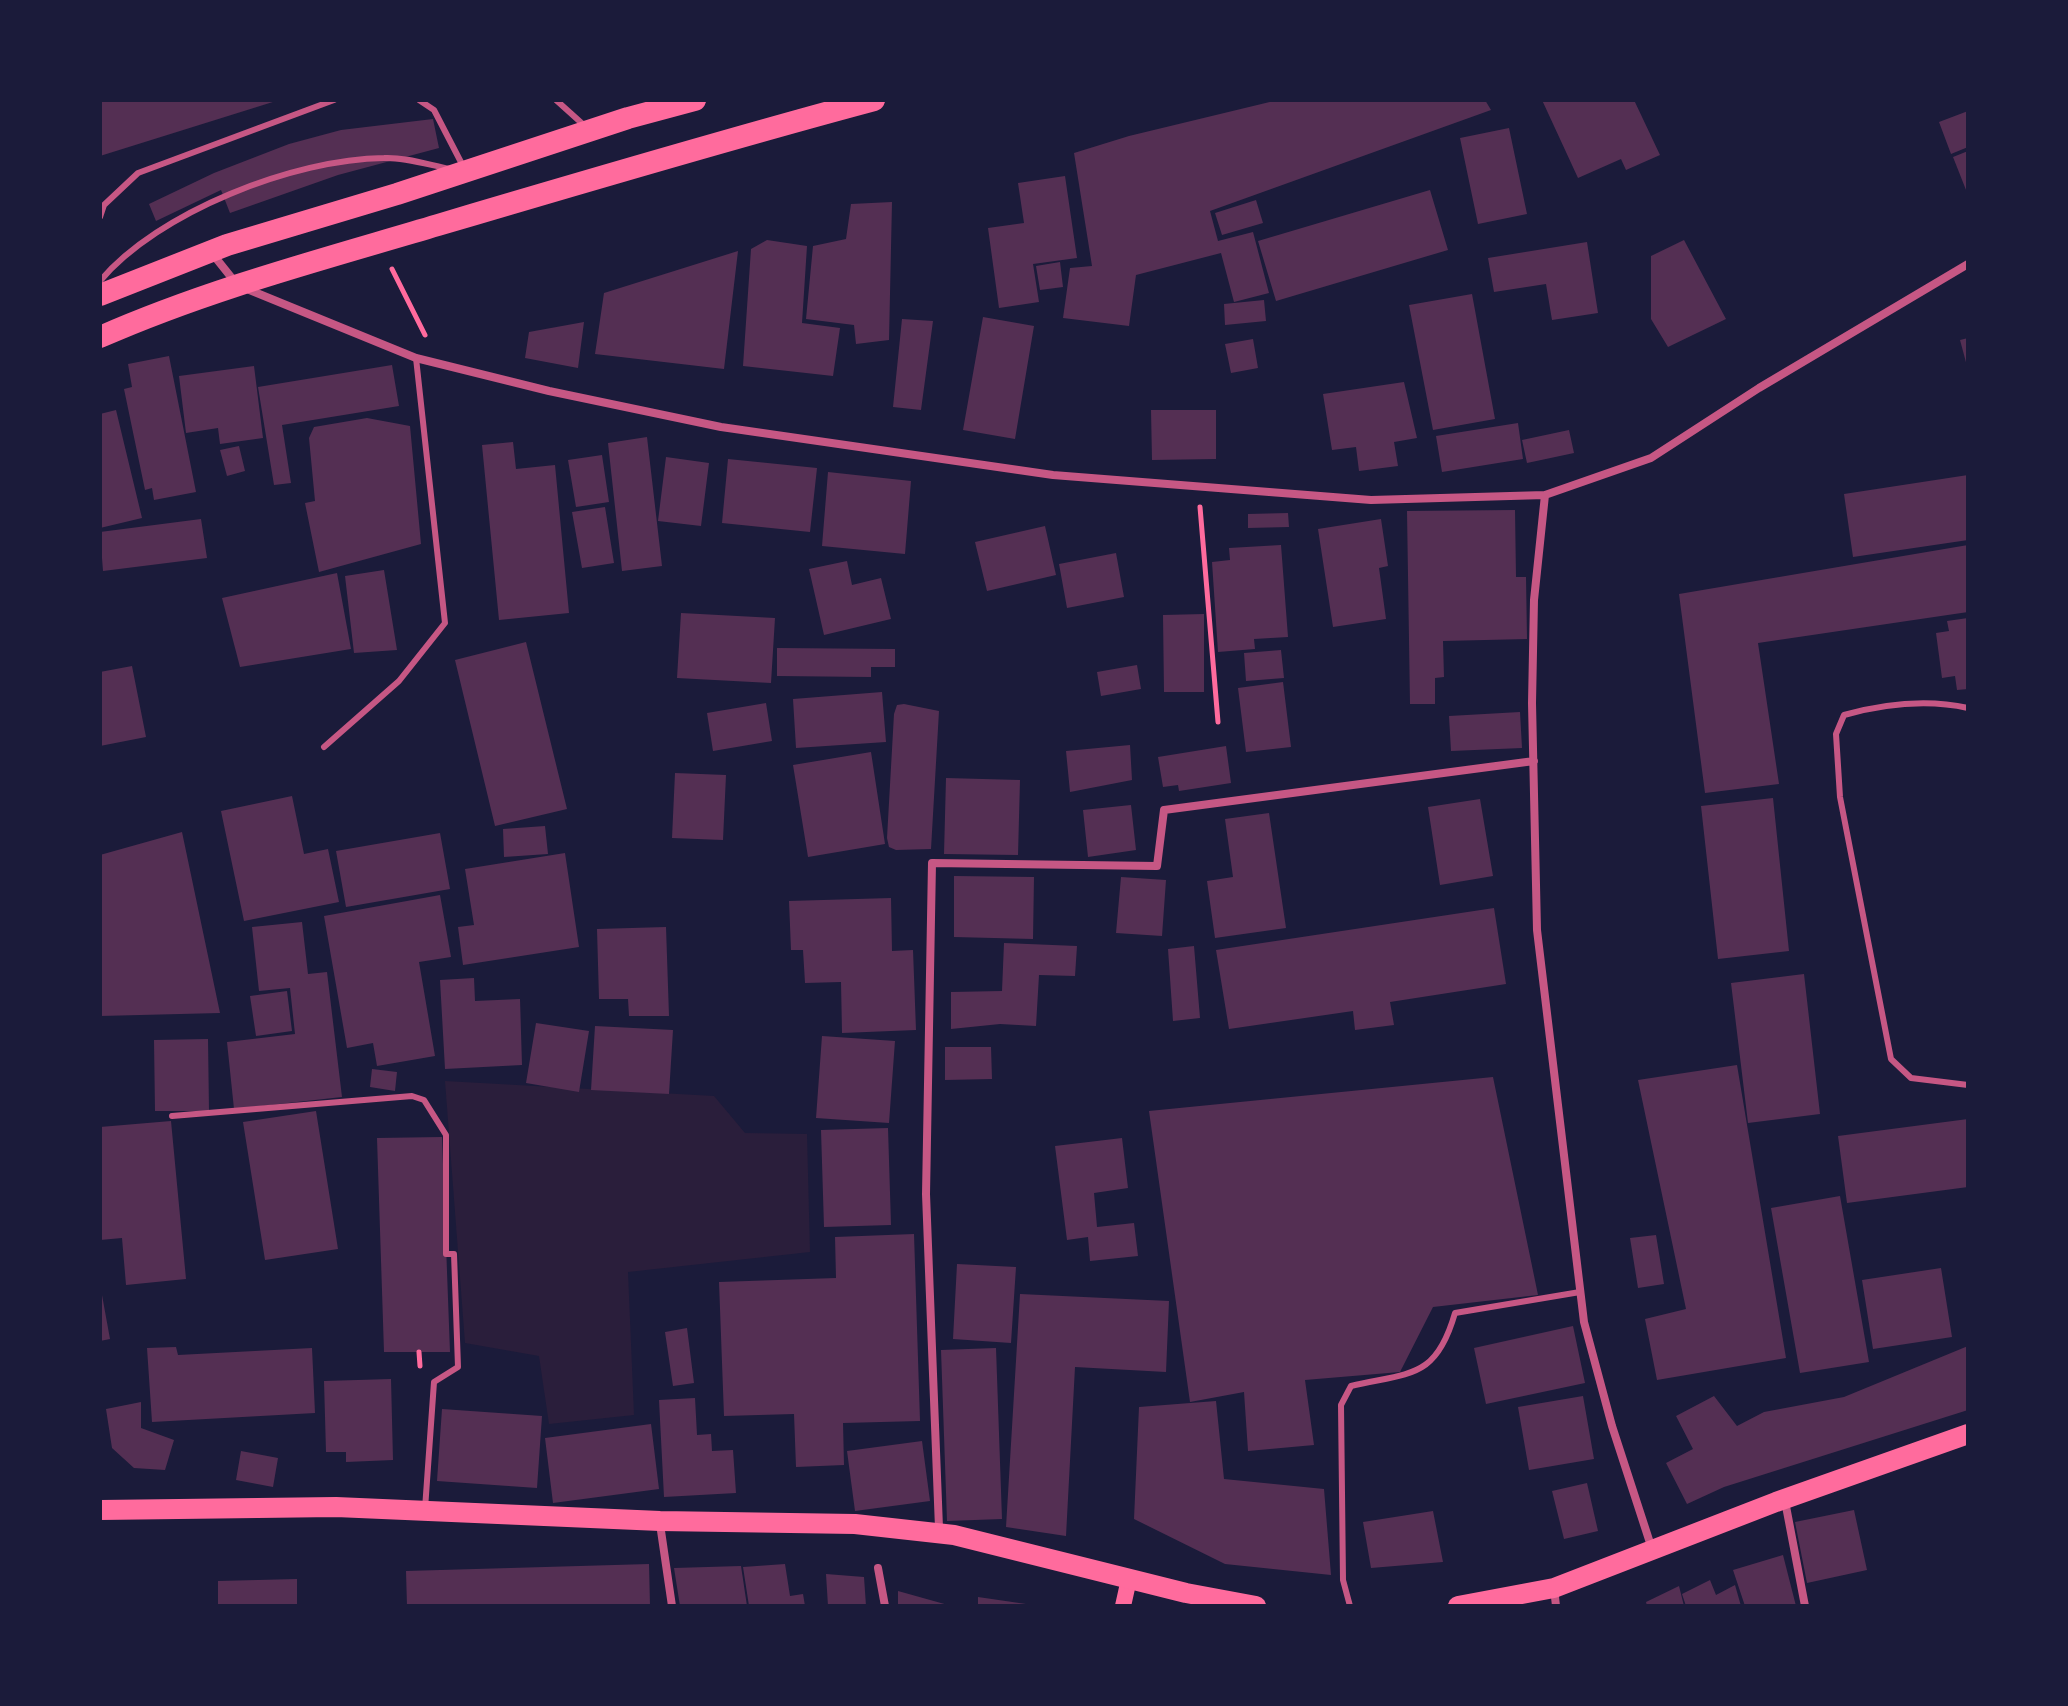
<!DOCTYPE html>
<style>
body{margin:0}
#map{position:relative;width:2068px;height:1706px;overflow:hidden;background:#1b1b3a;font-family:"Playfair Display",serif}
canvas{display:block}
.frame{position:absolute;inset:0;border:102px solid #1b1b3a;pointer-events:none}
</style>
<div id="map">
<canvas width="2068" height="1706"></canvas>
<div class="frame"></div>
</div>
<script>
const ctx = document.querySelector('canvas').getContext('2d');
ctx.lineJoin = 'round';
function paint(path, color) { ctx.fillStyle = color; ctx.fill(path, 'evenodd'); }
function stroke(path, color, width, dash) { ctx.strokeStyle = color; ctx.lineWidth = width; ctx.lineCap = dash ? 'butt' : 'round'; ctx.setLineDash(dash || []); ctx.stroke(path); }
paint(new Path2D(`
 M445,1081L714,1096L745,1133L807,1134L810,1252L628,1272L634,1415L549,1424L539,1356L465,1343Z`), '#2a1e3b');
paint(new Path2D(`
 M100,100H276V101L100,156Z
 M1278,100H1485L1491,110L1210,211L1218,241L1253,232L1269,293L1234,302L1221,253L1136,275L1129,326L1063,318L1070,268L1092,266L1074,153L1129,136Z
 M1542,100H1634L1660,155L1626,170L1621,159L1578,178Z
 M1968,111V147L1951,154L1939,122Z
 M433,119L439,148L338,175L230,213L221,190L156,221L149,204L214,173L289,144L341,130Z
 M1509,128L1527,214L1478,224L1460,138Z
 M1968,151V195L1953,157Z
 M1065,176L1077,258L1033,264L1039,302L999,308L988,228L1024,223L1018,183Z
 M1430,190L1448,250L1276,301L1258,241Z
 M1256,200L1263,223L1222,235L1215,213Z
 M892,202L889,340L856,344L854,325L806,319L813,246L846,239L851,204Z
 M767,240L807,246L802,323L840,328L833,376L743,366L751,249Z
 M1684,240L1726,319L1668,347L1651,319V256Z
 M1587,242L1598,313L1552,320L1546,284L1494,292L1488,258Z
 M738,251L724,369L595,354L604,293Z
 M1060,262L1063,287L1040,290L1036,266Z
 M1472,294L1495,419L1433,430L1409,305Z
 M1264,300L1266,321L1225,325L1224,304Z
 M983,317L1034,326L1015,439L963,430Z
 M902,319L933,321L921,410L893,407Z
 M584,322L578,368L525,358L529,332Z
 M1968,338V366H1967L1960,340Z
 M1253,339L1258,368L1231,373L1225,344Z
 M169,356L196,492L154,500L152,488L145,490L124,389L132,387L128,364Z
 M392,365L399,406L282,425L291,483L274,485L258,387Z
 M254,366L263,438L220,444L218,428L186,433L179,376Z
 M1404,382L1417,438L1394,442L1398,466L1359,471L1356,447L1332,450L1323,394Z
 M116,410L142,518L100,528V414Z
 M1151,410H1216V459L1152,460Z
 M367,418L410,426L421,544L319,572L305,503L315,501L309,438L314,427Z
 M1518,423L1523,459L1442,472L1436,436Z
 M1569,430L1574,453L1527,463L1522,440Z
 M647,437L662,566L622,571L608,443Z
 M513,442L516,469L555,465L569,613L499,620L482,445Z
 M239,446L245,471L227,476L220,450Z
 M602,455L609,502L576,507L568,460Z
 M666,457L709,463L701,526L658,521Z
 M728,459L817,468L810,532L722,523Z
 M828,472L911,481L905,554L822,546Z
 M1968,475V540L1853,557L1844,494Z
 M605,507L614,563L582,568L572,512Z
 M1515,510L1516,577H1526L1527,639L1443,641L1444,677L1435,678V704H1410L1407,511Z
 M1288,513L1289,527L1248,528V514Z
 M201,519L207,558L103,571L100,532Z
 M1381,519L1388,566L1379,568L1386,619L1333,627L1318,529Z
 M1045,526L1056,575L987,591L975,542Z
 M1281,545L1288,637L1254,639L1255,649L1218,652L1212,562L1230,560L1229,548Z
 M1968,545V612L1758,643L1779,784L1705,793L1679,594Z
 M1116,553L1124,597L1067,608L1059,564Z
 M847,561L852,585L881,578L891,619L824,635L809,569Z
 M384,570L397,650L354,653L345,576Z
 M337,573L351,649L240,667L222,598Z
 M681,613L775,618L771,683L677,678Z
 M1204,614V692H1164L1163,615Z
 M1968,618V689L1957,690L1955,676L1942,678L1936,633L1949,631L1947,621Z
 M526,642L567,809L495,826L455,660Z
 M777,648L895,649V667H871V677L777,676Z
 M1281,650L1284,678L1246,681L1244,653Z
 M1137,665L1141,689L1101,696L1097,672Z
 M132,666L146,737L100,746V672Z
 M1283,682L1291,747L1246,752L1238,688Z
 M882,692L886,742L796,748L793,699Z
 M766,703L772,741L713,751L707,713Z
 M904,704L939,711L931,849L896,850L889,847L887,838L894,714L897,705Z
 M1520,712L1522,748L1451,751L1449,716Z
 M1130,745L1132,780L1070,792L1066,751Z
 M1226,746L1231,783L1179,791L1178,785L1163,787L1158,757Z
 M871,752L885,844L808,857L793,765Z
 M675,773L726,775L723,840L672,838Z
 M946,778L1020,780L1018,855L944,854Z
 M292,796L304,854L328,849L339,902L244,921L221,811Z
 M1773,798L1789,951L1718,959L1701,806Z
 M1480,799L1493,876L1440,885L1428,807Z
 M1131,805L1136,850L1088,857L1083,810Z
 M1269,813L1286,928L1215,938L1207,881L1233,877L1225,819Z
 M545,826L548,854L504,857L503,829Z
 M182,832L220,1013L100,1016V855Z
 M440,833L450,889L346,907L336,851Z
 M565,853L579,947L463,965L458,927L474,925L465,869Z
 M954,876L1034,877L1033,939L954,937Z
 M1121,877L1166,880L1162,936L1116,933Z
 M440,895L451,957L419,962L435,1056L377,1066L373,1043L347,1048L324,916Z
 M891,898L892,951L913,950L916,1030L842,1033L841,982L805,983L803,950H791L789,901Z
 M1494,908L1506,984L1390,1002L1394,1025L1355,1030L1353,1011L1229,1029L1216,950Z
 M302,922L308,974L327,972L342,1097L234,1109L227,1042L295,1034L290,988L259,991L252,927Z
 M666,927L669,1016H629L628,999H599L597,929Z
 M1004,943L1077,946L1075,976L1039,975L1036,1026L1000,1024L951,1029V992L1002,991Z
 M1194,946L1200,1018L1173,1021L1168,949Z
 M1804,974L1820,1114L1748,1123L1731,983Z
 M474,978L475,1001L520,999L522,1065L445,1069L440,980Z
 M287,991L292,1031L256,1036L250,996Z
 M536,1023L589,1031L579,1092L526,1083Z
 M595,1026L673,1030L669,1094L591,1090Z
 M822,1036L895,1041L889,1123L816,1118Z
 M208,1039L209,1111H155L154,1040Z
 M945,1047H991L992,1079L945,1080Z
 M1737,1065L1786,1358L1657,1380L1645,1319L1686,1309L1638,1080Z
 M372,1069L397,1072L395,1091L370,1087Z
 M1493,1077L1538,1295L1433,1307L1400,1372L1305,1380L1314,1445L1248,1451L1244,1392L1190,1402L1149,1111Z
 M316,1111L338,1249L265,1260L243,1122Z
 M1968,1119V1187L1847,1203L1838,1136Z
 M171,1121L186,1279L126,1285L122,1238L100,1240V1127Z
 M888,1128L891,1225L824,1227L821,1130Z
 M442,1137L450,1352H384L377,1138Z
 M1122,1138L1128,1188L1094,1193L1097,1227L1134,1223L1138,1256L1090,1261L1088,1237L1067,1240L1055,1146Z
 M1840,1196L1869,1362L1800,1373L1771,1208Z
 M914,1234L920,1421L843,1423L844,1465L796,1467L794,1414L724,1416L719,1282L836,1278L835,1237Z
 M1656,1235L1664,1284L1638,1288L1630,1238Z
 M957,1264L1016,1267L1011,1343L953,1339Z
 M1941,1268L1952,1337L1873,1349L1862,1280Z
 M100,1284L110,1339L100,1341Z
 M1020,1294L1169,1301L1166,1372L1075,1367L1066,1536L1006,1527Z
 M1573,1326L1585,1383L1486,1404L1474,1348Z
 M687,1328L694,1383L673,1386L665,1332Z
 M1968,1346V1410L1724,1487L1687,1504L1666,1463L1693,1449L1676,1416L1714,1396L1737,1426L1764,1412L1844,1397Z
 M176,1347L178,1355L312,1348L315,1413L152,1422L147,1348Z
 M996,1348L1002,1519L947,1521L941,1350Z
 M391,1379L393,1460L346,1462V1452H326L324,1381Z
 M1583,1396L1594,1459L1529,1470L1518,1407Z
 M695,1398L697,1435L711,1434L712,1451L733,1450L736,1493L664,1497L659,1400Z
 M1216,1401L1224,1479L1324,1489L1331,1575L1225,1564L1134,1519L1139,1407Z
 M141,1402V1428L174,1440L165,1470L134,1468L112,1448L106,1409Z
 M442,1409L542,1416L537,1488L437,1481Z
 M651,1424L659,1489L553,1503L545,1438Z
 M922,1441L930,1501L855,1511L847,1451Z
 M241,1451L278,1458L273,1487L236,1480Z
 M1587,1483L1598,1531L1564,1539L1552,1491Z
 M1854,1510L1867,1570L1807,1583L1795,1522Z
 M1433,1511L1443,1562L1371,1568L1363,1522Z
 M1783,1555L1796,1606H1745L1733,1570Z
 M649,1564L650,1606H407L406,1571Z
 M785,1564L790,1596L803,1594L805,1606H749L743,1567Z
 M741,1566L747,1606H680L674,1568Z
 M826,1574L864,1577L866,1606H828Z
 M297,1579V1606H218V1581Z
 M1710,1580L1716,1595L1735,1585L1741,1606H1686L1682,1594Z
 M1679,1586L1684,1606H1647L1646,1602Z
 M898,1591L948,1605V1606H898Z
 M978,1597L1026,1604V1606H978Z`), '#542f53');
stroke(new Path2D(`
 M392,269L425,335
 M1200,507L1218,722
 M419,1352L420,1366`), '#ff6b9d', 5);
stroke(new Path2D(`
 M419,100L434,110L464,168
 M556,100L586,127
 M100,217L104,205L138,173L334,100
 M100,281C158,212 294,159 384,158C405,157 429,165 450,169
 M1968,708C1927,699 1884,704 1844,715L1836,734L1840,797L1891,1059L1911,1078L1968,1085
 M324,747L399,681L445,623L416,358
 M172,1116L412,1096L424,1100L446,1135V1254H454L458,1367L434,1382L425,1509
 M1350,1606L1343,1580L1341,1405L1351,1386C1411,1372 1436,1379 1455,1313L1580,1292`), '#c65784', 6);
stroke(new Path2D(`
 M211,252L235,282
 M247,289L416,358L549,391L721,427L1053,475L1371,500L1545,495L1651,458L1759,388L1968,264
 M1545,495L1534,600L1532,703L1537,930L1584,1322L1612,1426L1652,1549
 M1785,1501L1805,1606
 M660,1524L672,1606
 M939,1528L926,1194L932,863L1157,866L1164,810L1534,761
 M878,1568L885,1606
 M1554,1588L1556,1606`), '#c65784', 8);
stroke(new Path2D(`
 M1123,1606L1129,1579`), '#ff6b9d', 16);
stroke(new Path2D(`
 M100,1510L336,1507L660,1521L855,1524L954,1535L1186,1593L1256,1606
 M1458,1606L1554,1588L1776,1502L1968,1434`), '#ff6b9d', 20);
stroke(new Path2D(`
 M100,295L227,245L397,194L628,118L695,100
 M100,337C209,289 324,259 438,225C583,182 728,139 874,100`), '#ff6b9d', 22);
</script>
